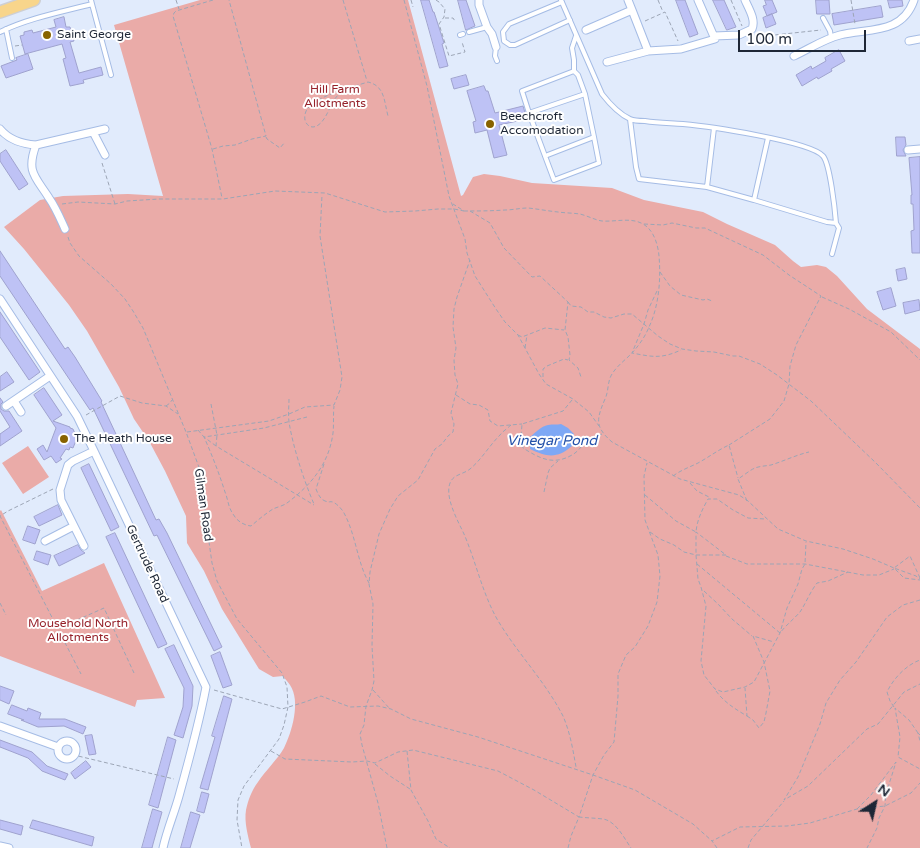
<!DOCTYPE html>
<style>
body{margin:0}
#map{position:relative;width:920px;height:848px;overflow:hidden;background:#e1ebfc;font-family:"Varela Round",sans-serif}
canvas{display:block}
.north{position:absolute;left:850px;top:778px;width:50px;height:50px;-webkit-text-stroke:4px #fff;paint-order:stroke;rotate:35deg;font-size:14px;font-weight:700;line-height:20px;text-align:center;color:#1e2736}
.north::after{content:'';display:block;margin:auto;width:18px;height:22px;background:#1e2736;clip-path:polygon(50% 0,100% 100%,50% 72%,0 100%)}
.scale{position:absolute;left:738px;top:30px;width:128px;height:22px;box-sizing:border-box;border:2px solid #1e2736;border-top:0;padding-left:6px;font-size:15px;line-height:18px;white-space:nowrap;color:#1e2736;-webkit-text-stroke:4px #fff;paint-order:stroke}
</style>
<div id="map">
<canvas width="920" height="848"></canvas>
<div class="north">N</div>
<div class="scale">100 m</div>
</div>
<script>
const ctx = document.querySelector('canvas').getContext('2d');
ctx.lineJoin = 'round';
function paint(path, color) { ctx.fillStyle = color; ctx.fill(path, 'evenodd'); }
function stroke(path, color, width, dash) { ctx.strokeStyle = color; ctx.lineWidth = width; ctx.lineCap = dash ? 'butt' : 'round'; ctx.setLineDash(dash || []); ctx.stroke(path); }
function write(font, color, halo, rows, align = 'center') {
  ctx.font = font + ' "Varela Round",sans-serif'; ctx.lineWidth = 4; ctx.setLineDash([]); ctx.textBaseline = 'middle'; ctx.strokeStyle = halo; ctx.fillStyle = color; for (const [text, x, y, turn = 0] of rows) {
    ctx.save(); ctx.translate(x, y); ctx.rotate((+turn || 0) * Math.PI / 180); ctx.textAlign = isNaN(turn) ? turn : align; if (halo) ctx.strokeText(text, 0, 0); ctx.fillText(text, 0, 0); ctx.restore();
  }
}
paint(new Path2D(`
 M200,0H408L461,196L463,195L473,177L484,174L500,176L532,183L612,188L644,200L703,212L727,224L775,245L793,261L801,267L817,265L826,267L837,276L867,309L920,349V848H251C248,836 244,822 246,810C248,800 252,790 258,782C266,770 277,760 284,748C292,732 301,701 290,685C288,682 285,679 283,676L273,677L259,669L222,609L204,571L187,543L186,516L165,471L149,441L134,419L119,387L87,331L69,305L24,249L4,227L40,200L63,196L128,194L163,196L114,25Z
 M28,446L49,477L23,494L2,463Z
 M1,510L42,591L104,563L165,698L137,700L135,707L0,656V511Z`), '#eaaba8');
paint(new Path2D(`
 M561,424L568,428L574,434L572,446C557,459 547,457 530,449V437C535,433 541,426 548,425C553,424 557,425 561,424Z`), '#7ea8f5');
const building = new Path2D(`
 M421,0H429L433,12H434L444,43L442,44L448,66L440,68Z
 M458,0H466L475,26L466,30Z
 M676,0H685L698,34L690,37Z
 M713,0H724L736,27L727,30Z
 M765,0H772L777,12L767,16L763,6L766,5Z
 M816,0H829L830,14H817Z
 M888,0H902L903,6L890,8Z
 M881,6L883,17L834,25L832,14Z
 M772,14L776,24L766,28L763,18Z
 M64,17L66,27H70L74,41L70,42L79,73L101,67L103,75L83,80L84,83L70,86L63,59L66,58L62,44L25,54L20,36L24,35V32L32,30L33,33L56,27L54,20Z
 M839,50L845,61L831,69L832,71L818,79L817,77L802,86L796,75L811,66L812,69L826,61L825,58Z
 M28,54L33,69L6,78L1,66L17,60L16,58Z
 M466,75L469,85L454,89L451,79Z
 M484,86L486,91H488L495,113L523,106L527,119L499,125L507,155L494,158L487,130L475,133L473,122L476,121L467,91Z
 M896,137H905L906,145L903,150L906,156H897Z
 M6,150L28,184L19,190L0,161V154Z
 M920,157V253H912L911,231L914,230L913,204H911V195H912L909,158Z
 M0,251L65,349L68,347L75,357L102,401L101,402L156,520L159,519L167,533L222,647L214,651L157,535L154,536L93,408L90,410L0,276Z
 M905,268L907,279L898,281L896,270Z
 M891,288L896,306L883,310L877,292Z
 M919,300L920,310L905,314L903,303Z
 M0,312L40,372L29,380L0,337Z
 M7,372L14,382L0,391V377Z
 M44,388L62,415L53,421L70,427V428L73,429L77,438L73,448L70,447L69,450L66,449L60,458L62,459L56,463L51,456L44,460L37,449L43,445L47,452L56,428L34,395Z
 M0,398L3,402L1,404V409L4,411H9L22,431L0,446V434L10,427L0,411Z
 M89,464L119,527L111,531L81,468Z
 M58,505L62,515L39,526L34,517Z
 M28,526L40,530L35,544L23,540Z
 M115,533L167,644L158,648L106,537Z
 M78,545L81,550L85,553L59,566L54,556Z
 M37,551L51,555L48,565L34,560Z
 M174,645L193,686L192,706L183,738L174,735L183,707L184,688L165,649Z
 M220,652L232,685L223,688L211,656Z
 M0,686L14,691L9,704L0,700Z
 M224,696L232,699L208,790L200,788L215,737L212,736Z
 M12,705L27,711L28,708L41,713L39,719H65L86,727L83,734L64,726L38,727L21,720H24L8,714Z
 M92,735L96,754L89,755L85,736Z
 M168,737L176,740L158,808L149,805Z
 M0,740L32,752L47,766L68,774L65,780L42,771L28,758L0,747Z
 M86,761L91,767L75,779L71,773Z
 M202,792L209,794L204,813L197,811Z
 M153,809L162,812L153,844L152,848H142Z
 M191,812L200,815L190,848H181Z
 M0,820L23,826L21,835L0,829Z
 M33,820L94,837L92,846L30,828Z`);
paint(building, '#bec2f5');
stroke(building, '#9fa2ce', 1);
const service = new Path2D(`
 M561,0L602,94C609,103 619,114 630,119C634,121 640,121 645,121C658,123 670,123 683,124C706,126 810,141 823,156C830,164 835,210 836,223L827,222L754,200L707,187L639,179L636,167L630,119
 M562,2L509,24L503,32L504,41L510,45H515L570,20
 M92,4L111,75
 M823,18L830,31L831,37
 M6,29L12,58
 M0,32C29,18 61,12 92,4L91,0
 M469,32L487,27
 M460,35L463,34
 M496,47L495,56L497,61
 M574,71L522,91L529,113L585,94L578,75L574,71V60L572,48L576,36
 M529,113L545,156L594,137L585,94
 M545,156L554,180L599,163L594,137
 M707,187L714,128
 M754,200L768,138
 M832,254L839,228L836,223`);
const minor = new Path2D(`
 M479,0V5L487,27L492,34L496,47
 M586,30L632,10L628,0
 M714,36L739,35L752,29C756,20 749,9 745,0
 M909,41L920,39
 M648,51L681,49L715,39L698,0
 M794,56C809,49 824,39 840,35C868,28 902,35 914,0
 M607,62L648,51L632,10
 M0,129C9,140 22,144 36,145L105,129
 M93,132L105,155
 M36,145C26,172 35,176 49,198C56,208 60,218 65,229
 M908,150L920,149
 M0,299L77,416L94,451L206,687C199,724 189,760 179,796C174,814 167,830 163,848
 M14,401L21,412
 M6,406L50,376
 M45,541L74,526
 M84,546L61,500L60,490L68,465L73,461L94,451
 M0,726L58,747
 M58 750a9 9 0 1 1 18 0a9 9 0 1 1-18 0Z
 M0,846L9,848`);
const primary = new Path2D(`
 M0,12L34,0`);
stroke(service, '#a5bce5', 6);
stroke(minor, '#a5bce5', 9);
stroke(primary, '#cecfd3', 14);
stroke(new Path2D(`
 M176,0L179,9
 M213,0L176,11L174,13L173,16L212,149L222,198
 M343,0L367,81
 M404,0L427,86L449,196L465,239L467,253L475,276L496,309L505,322L518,335L539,374L546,384L573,399L589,412L599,426
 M411,0L413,7
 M436,0L439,2L445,9L444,17L439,24L449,56L465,52L462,42
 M658,0L663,12
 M731,0L742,26
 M851,0L855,24
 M445,18H453L455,21
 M645,21L665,12L678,41
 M756,37L821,30
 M15,46L22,45
 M342,91C339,94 336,97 334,100C329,108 324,126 313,127C309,127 306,124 305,120C304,115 306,109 310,106C321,95 352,87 368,82C385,86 384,101 388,116
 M266,137L267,139L280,148L285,142
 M213,149L223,146L235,145L252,139L266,136L229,0
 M102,163L115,204
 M62,204L78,202L115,204L127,201L159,199H223L275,191L325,193L385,212L415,211L438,209H454L464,211L453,204
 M464,211C477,211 491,211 505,210C513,210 520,208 528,208C538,209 548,211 558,212C565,213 573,213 580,214C588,216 595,220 602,221C616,222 631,217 643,224C654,230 658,245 659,256C661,279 659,306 649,327C645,337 638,347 630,355C624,361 617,366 612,374C607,382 609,391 605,399C596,420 595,427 612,442L680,479L739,495L748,501L778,529L806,541L843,549L873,559L894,568L904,578L920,580
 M470,211L490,223L504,248L532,277L540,276L568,302L565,330L568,337L570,355L569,360L578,368L581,377
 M644,224L663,225L672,223L696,228H705L763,255L789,275L821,296L796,345L790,366L789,384L784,401L770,419L729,445
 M68,237L70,243L79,256L111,284L125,299L133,311L143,328L186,432L200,470L209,542L212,563L217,581L237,619L282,673L287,687L288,707L284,725L279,739L244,786L238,800L237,820L242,848
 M660,272L670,286L681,295L703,300L707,299L712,301
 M657,291L648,310L644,324L632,353C653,357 661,359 681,350
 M822,297L849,309L891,332L920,360
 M568,302L571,306L581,307L588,312H594L604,317L611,318L624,314H632L658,336L670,344L682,349L696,351L714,352L733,356H739L760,364L777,375L811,401L876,463L920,508
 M518,335L522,337L545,328L564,330
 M525,348L527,335
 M543,377V369L547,366L564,359L568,360
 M456,395L470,404L479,405L488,410L490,421L498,426L522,424
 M289,399C289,406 288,414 289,422C293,447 304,481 314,504
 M572,400L563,411L522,424L521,437L523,448C539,458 553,466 572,455C578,452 582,445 587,441C591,438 597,436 602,434
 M211,404L217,435L216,446L314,505
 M166,406L170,403L172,400
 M86,415L120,396L142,403L166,406L178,414
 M511,425C508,428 503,431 500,435C489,446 482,459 470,469C464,474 455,474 451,481C443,495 458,521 464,534C476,562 482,592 497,619C517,653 545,681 563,716C570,732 573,750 576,767
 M198,430L204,437L264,428L307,417
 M187,432L269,421L289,414L305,407L334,405L340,390L342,377L320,236L322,195
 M216,446L204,437C212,455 219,473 225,492C228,499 228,507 233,514C237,521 243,525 251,526C258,520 265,514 273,509C277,507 283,506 287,503C311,485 329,464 333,433C334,424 333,415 334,406
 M324,464L316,489C318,494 320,499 325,501C331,503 328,501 333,502C337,504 342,509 344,513C356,535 357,562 369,583
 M673,476C681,470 690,467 698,463C709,457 718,450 729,445L738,478
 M690,483L697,491L709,497L710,498
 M53,489L8,511L0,516L81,674
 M544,492L548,473L550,468L558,461
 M645,495L676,521L696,532C697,520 702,510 708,499H717L733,510L748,518L765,519
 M747,501L738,479C743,476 750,470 755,468C760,466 766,466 771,465C784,461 796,455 809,452
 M650,532L660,539L674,545L684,552L696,555H726L696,532V555L698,579L701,587L706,606L701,661L704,675L715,689L723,692L745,687L754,682L780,633L787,608L798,584L802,569L805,564L806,542
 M726,556L747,564H805L863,575H879L894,569
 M697,564L780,633C786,625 794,619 800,612C806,603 810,592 817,583L828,581L848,572
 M920,578L910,556L894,568L916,576L920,579
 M704,591L718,604L732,619L752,636
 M920,600L903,605L887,617L856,662L840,680L826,703L820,724L798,777L784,800L808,786L867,729L878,724L904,692L920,684
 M0,603L6,615
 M59,628L104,608L134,673
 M214,690L282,709L305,702L321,696L350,707L378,706L391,709L411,719L478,737L593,775L635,790L693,824L712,841
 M373,690L390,709
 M716,691C724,702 735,709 747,716L745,688
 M894,707L890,701L887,692C893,679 906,665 920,660
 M747,716L753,720L759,728L764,722L766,713L770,691L764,662L753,636L774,642
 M918,733L909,720L895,708L900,737L898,757L920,769
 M920,735L918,733L920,741
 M75,751L78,756L174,779
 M271,751L285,759L352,762L367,761L375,763L398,752L413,750L498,771L534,790L579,817L593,775L604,755L614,742L618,696V674L626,655L635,647L648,626L657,602L660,576L658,555L645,520L644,476L647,463
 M407,751L411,790L428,821L436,839L450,848
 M375,764L390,776L410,789
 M857,809L871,795L896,762L886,794L885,806L879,818L877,828L867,848
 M387,848L378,803L362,745L360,734L364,725L366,706L372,690L374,681L372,646L373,604L369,584L370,572L379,534L390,509L398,496L418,480L435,449L442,444L448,436L453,432L454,424L451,413L458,384L455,375L454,360L456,348L453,327L454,309L457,297L470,260
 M568,848L571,836L579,817C587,818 595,818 603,819C616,821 624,838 631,848
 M717,848L712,841L740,827L787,826L810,823L857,809L885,806L911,793L920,783
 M748,848L751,840L784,801`), '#9ca5b5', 1, [4, 2.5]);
stroke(service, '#fff', 4);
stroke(minor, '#fff', 7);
stroke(primary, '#f8d58b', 11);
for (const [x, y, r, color] of [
 [47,35,5,"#886200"],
 [490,124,5,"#886200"],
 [64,439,5,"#886200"]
]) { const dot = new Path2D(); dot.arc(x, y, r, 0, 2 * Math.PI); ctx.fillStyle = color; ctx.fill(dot); stroke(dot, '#fff', 2); }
write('12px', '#1e2736', '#fff', [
 ["Saint George",57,35],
 ["Beechcroft",500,117],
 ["Accomodation",500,131],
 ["The Heath House",74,439]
], 'left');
write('12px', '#96222b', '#fff', [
 ["Hill Farm",335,90],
 ["Allotments",335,104],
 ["Mousehold North",78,624],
 ["Allotments",78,638]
]);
write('12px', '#1e2736', '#fff', [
 ["Gilman Road",203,505,82],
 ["Gertrude Road",147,564,65]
]);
write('italic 14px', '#2351a9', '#fff', [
 ["Vinegar Pond",552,441]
]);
</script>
